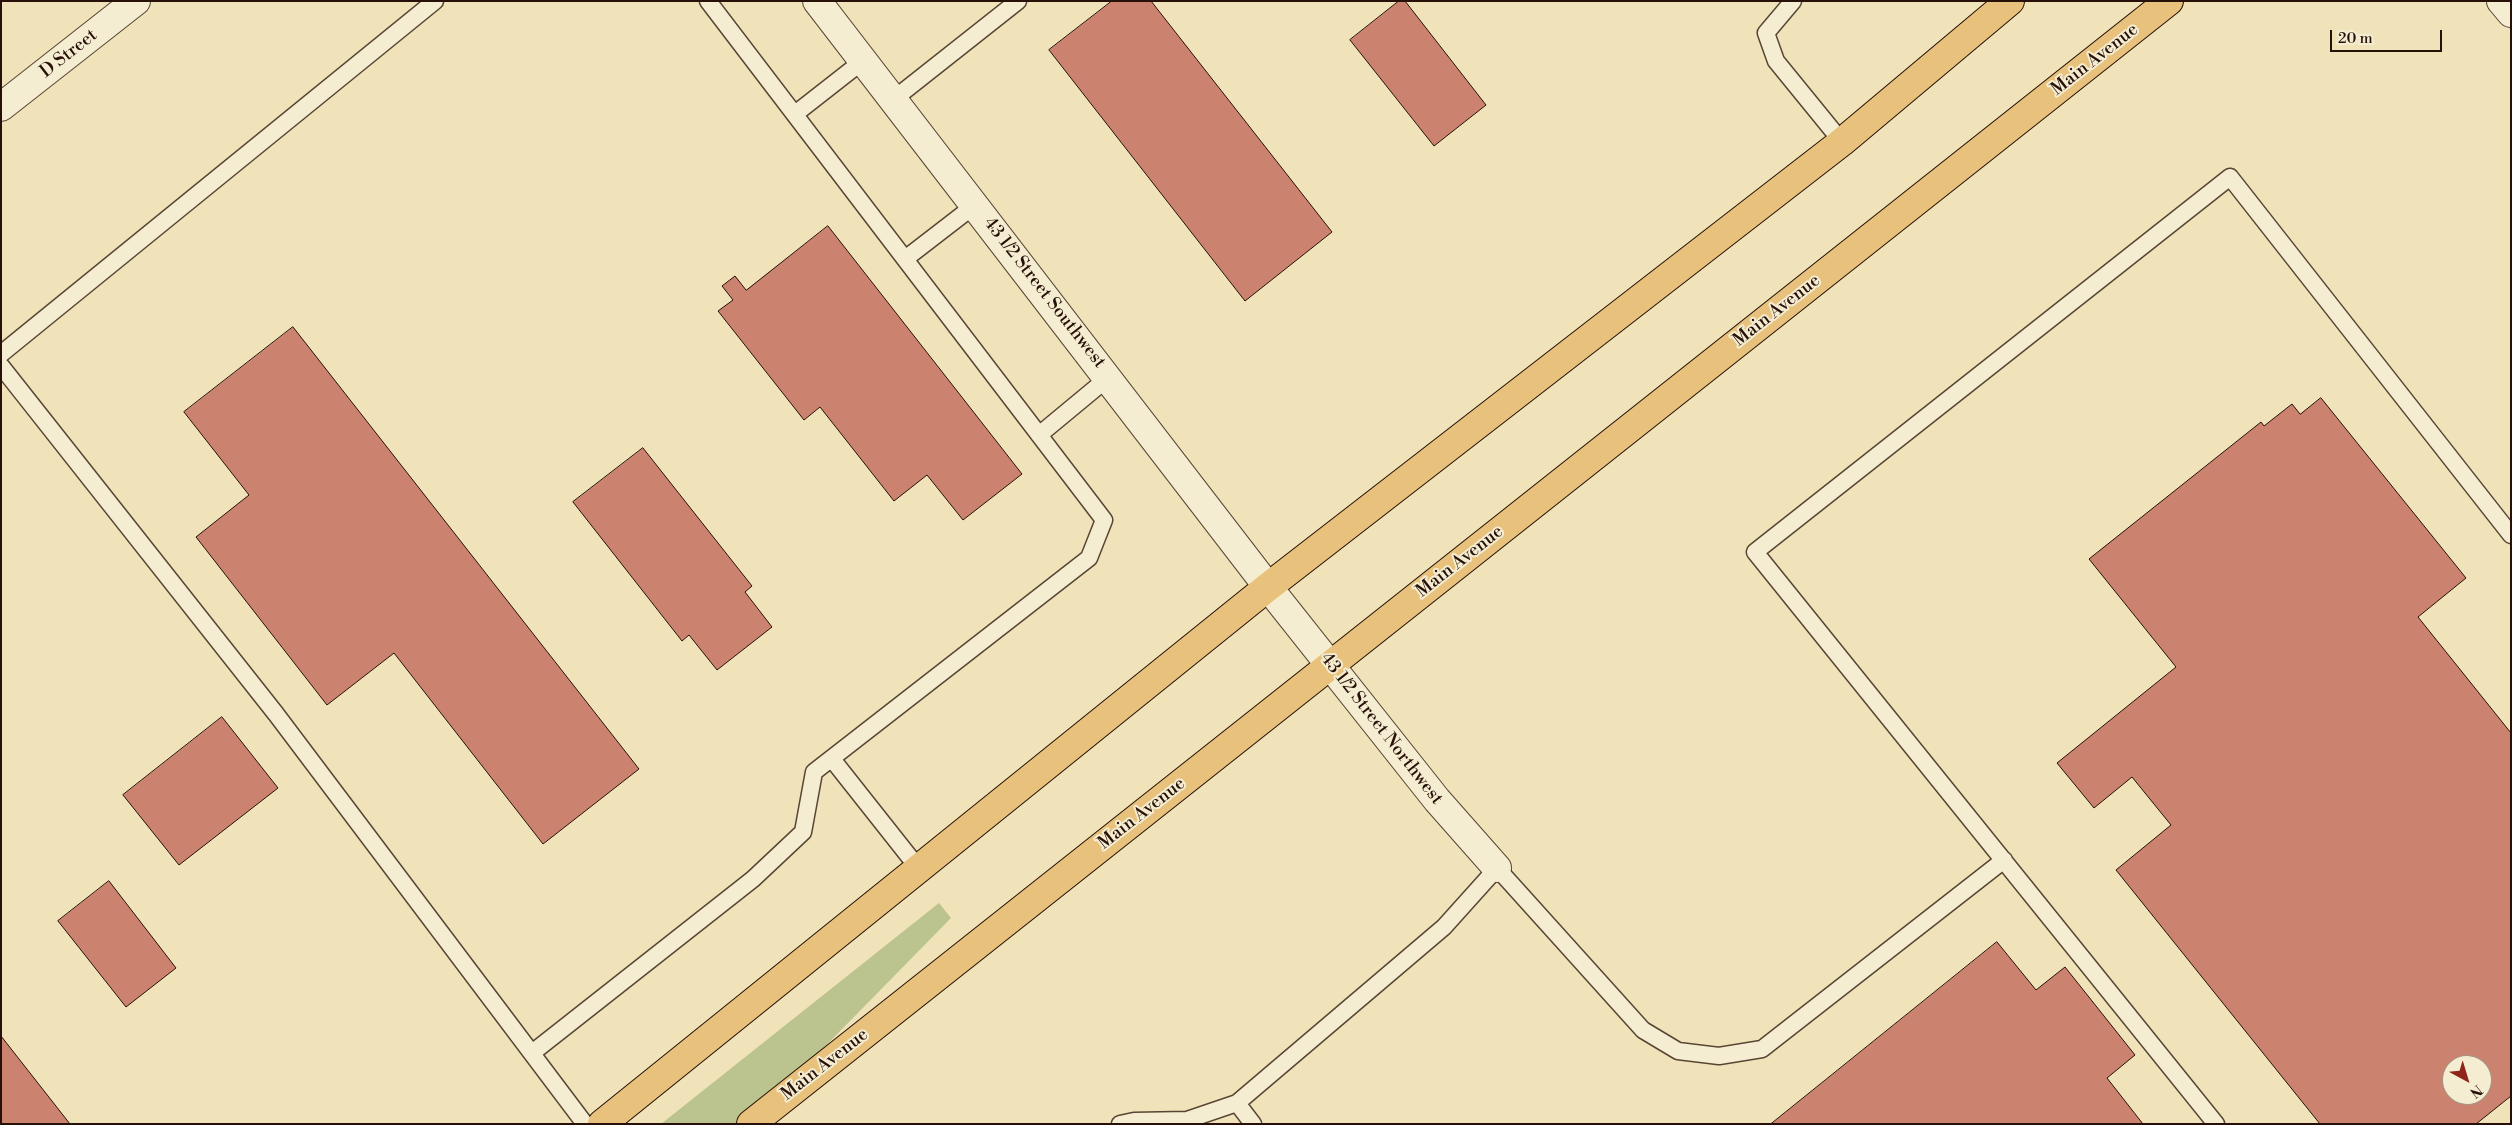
<!DOCTYPE html>
<style>
body{margin:0}
#map{position:relative;width:2512px;height:1125px;overflow:hidden;background:#f0e3b9;font-family:"Libre Bodoni",serif}
canvas{display:block}
.frame{position:absolute;inset:0;border:2px solid #261007;pointer-events:none}
.north{position:absolute;left:2442px;top:1055px;width:50px;height:50px;box-sizing:border-box;background:#f5edd2;border:1px solid #a29581;border-radius:50%;rotate:141deg;font-size:14px;font-weight:700;line-height:20px;text-align:center;color:#261007}
.north::after{content:'';display:block;margin:auto;width:18px;height:22px;background:#8f2418;clip-path:polygon(50% 0,100% 100%,50% 72%,0 100%)}
.scale{position:absolute;left:2330px;top:30px;width:112px;height:22px;box-sizing:border-box;border:2px solid #261007;border-top:0;padding-left:6px;font-size:15px;line-height:18px;white-space:nowrap;color:#261007;-webkit-text-stroke:4px #f5edd2;paint-order:stroke}
</style>
<div id="map">
<canvas width="2512" height="1125"></canvas>
<div class="frame"></div>
<div class="north">N</div>
<div class="scale">20 m</div>
</div>
<script>
const ctx = document.querySelector('canvas').getContext('2d');
ctx.lineJoin = 'round';
function paint(path, color) { ctx.fillStyle = color; ctx.fill(path, 'evenodd'); }
function stroke(path, color, width, dash) { ctx.strokeStyle = color; ctx.lineWidth = width; ctx.lineCap = dash ? 'butt' : 'round'; ctx.setLineDash(dash || []); ctx.stroke(path); }
function write(font, color, halo, rows, align = 'center') {
  ctx.font = font + ' "Libre Bodoni",serif'; ctx.lineWidth = 4; ctx.setLineDash([]); ctx.textBaseline = 'middle'; ctx.strokeStyle = halo; ctx.fillStyle = color; for (const [text, x, y, turn = 0] of rows) {
    ctx.save(); ctx.translate(x, y); ctx.rotate((+turn || 0) * Math.PI / 180); ctx.textAlign = isNaN(turn) ? turn : align; if (halo) ctx.strokeText(text, 0, 0); ctx.fillText(text, 0, 0); ctx.restore();
  }
}
paint(new Path2D(`
 M939,903L951,918L799,1073L736,1124H661Z`), '#bbc38e');
const building = new Path2D(`
 M1112,1H1151L1332,232L1245,301L1049,50Z
 M1399,1H1405L1486,105L1434,146L1350,40Z
 M828,226L1022,474L963,520L927,475L894,501L820,407L804,420L718,311L733,300L722,286L735,276L746,290Z
 M293,327L639,769L543,844L394,653L327,705L196,537L249,495L184,412Z
 M2321,398L2466,578L2418,617L2511,733V1096L2476,1124H2320L2116,870L2171,825L2132,777L2094,808L2057,763L2176,667L2089,559L2261,422L2264,426L2292,404L2300,414ZM2452,1065H2482V1095H2452Z
 M643,448L752,586L745,592L772,627L717,670L689,635L682,641L573,502Z
 M222,717L278,788L179,865L123,795Z
 M109,881L176,968L126,1007L58,921Z
 M1997,942L2036,990L2065,967L2135,1055L2107,1078L2143,1124H1771Z
 M1,1036L70,1124H1Z`);
paint(building, '#cb8370');
stroke(building, '#261007', 1);
const service = new Path2D(`
 M1793,1L1766,33L1776,61L1842,142
 M894,99L1018,1
 M795,114L864,60
 M905,259L975,205
 M1,354L435,1
 M1,366L276,714L585,1124
 M1039,435L1109,377
 M832,759L919,869
 M532,1053L753,879L803,832L814,772L1089,558L1104,520L708,1
 M1237,1103L1253,1124
 M1120,1124L1134,1121L1187,1120L1237,1103L1444,927L1497,868L1643,1030L1678,1051L1719,1056L1762,1049L2004,860
 M2216,1124L1755,552L2230,177L2511,535`);
const minor = new Path2D(`
 M817,1L1268,587L1437,800L1497,868
 M2501,1L2511,13
 M1,107L136,1`);
const primary = new Path2D(`
 M602,1124L1268,587L1842,142L2010,1
 M751,1124L2169,1`);
stroke(service, '#584534', 19);
stroke(minor, '#584534', 30);
stroke(primary, '#261007', 30);
stroke(service, '#f5edd2', 16);
stroke(minor, '#f5edd2', 28);
stroke(primary, '#e8c27c', 28);
write('18px', '#261007', '#f5edd2', [
 ["D Street",69,54,-38],
 ["Main Avenue",2095,60,-38],
 ["43 1/2 Street Southwest",1044,293,52],
 ["Main Avenue",1777,311,-38],
 ["Main Avenue",1460,562,-38],
 ["43 1/2 Street Northwest",1381,729,52],
 ["Main Avenue",1142,814,-38],
 ["Main Avenue",825,1065,-38]
]);
</script>
